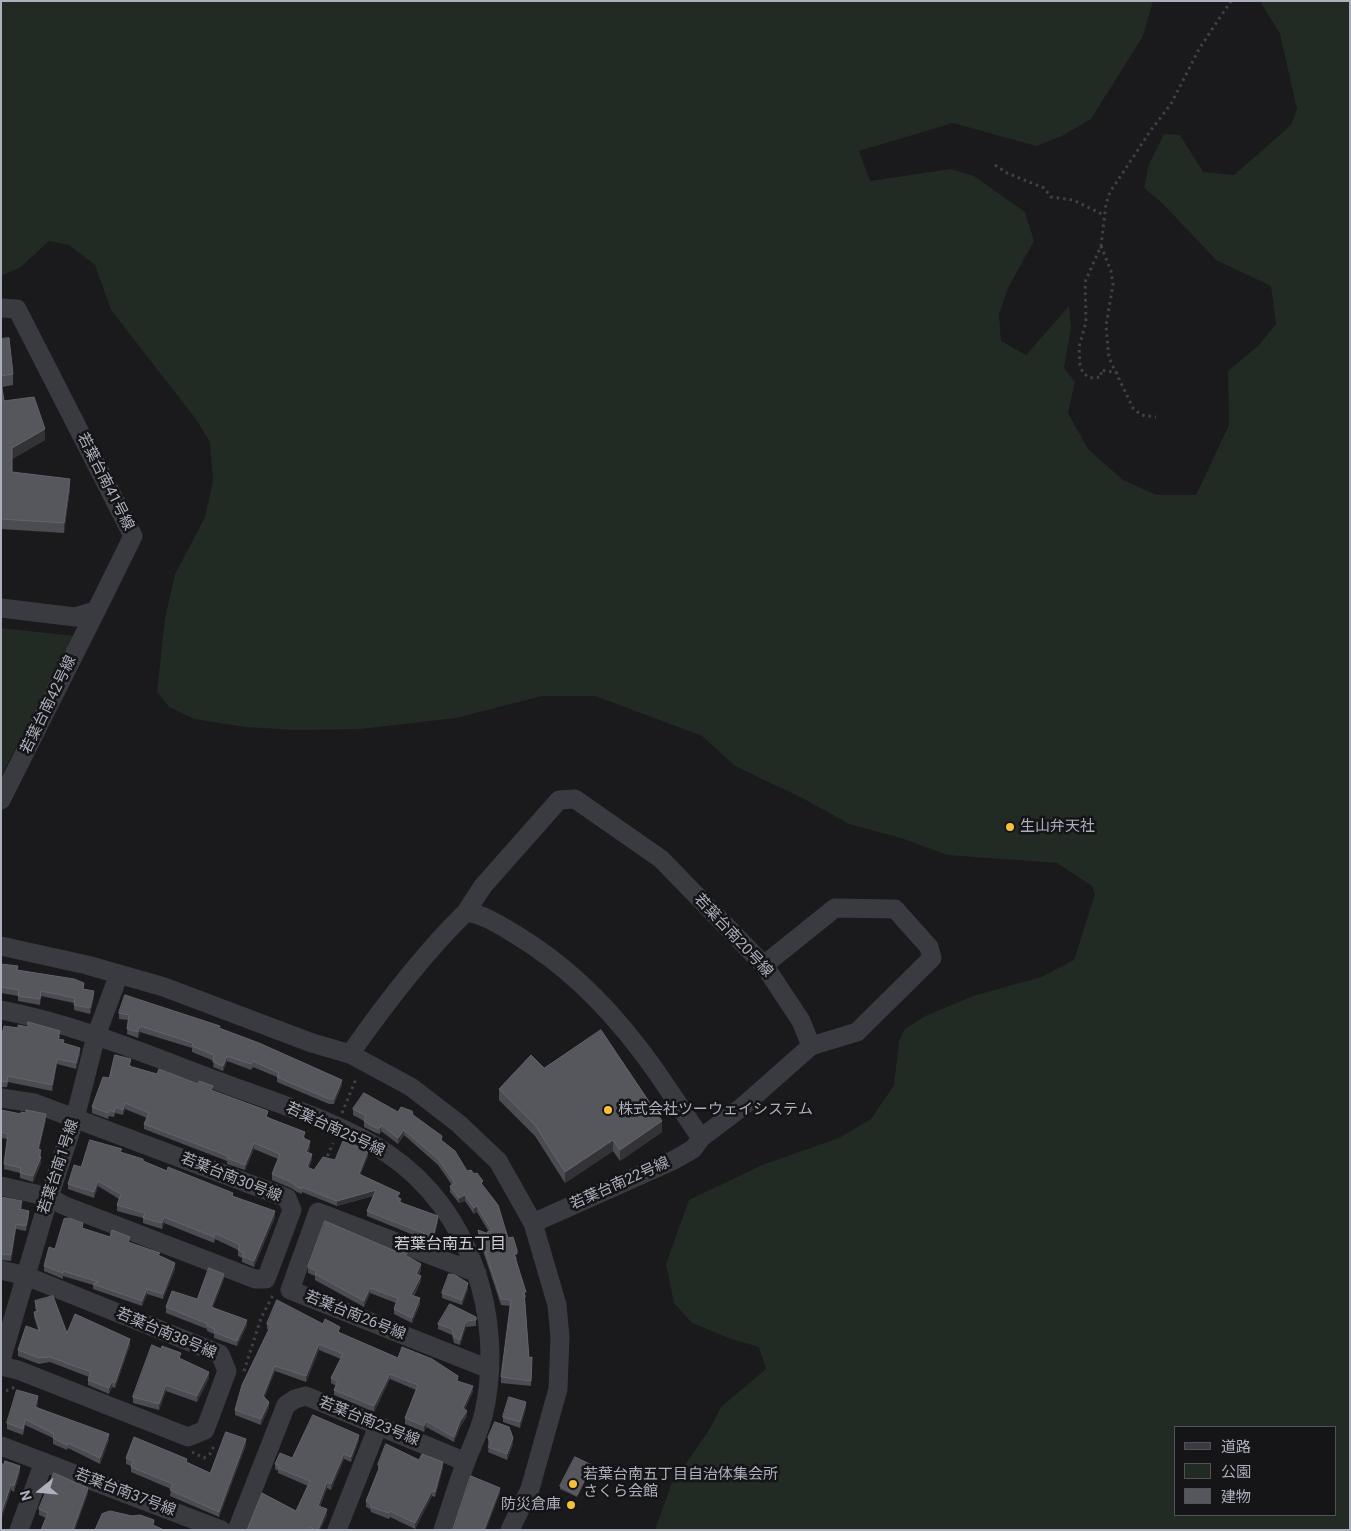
<!DOCTYPE html>
<meta charset="utf-8">
<style>
body{margin:0}
#map{position:relative;width:1351px;height:1531px;overflow:hidden;background:#1a191c;font-family:Roboto,"Noto Sans JP",sans-serif}
canvas{display:block}
.frame{position:absolute;inset:0;border:2px solid #acb0bc;pointer-events:none}
.legend{position:absolute;left:1174px;top:1426px;width:162px;height:90px;box-sizing:border-box;background:#151417;border:1px solid #515259;margin:0;padding:6px 9px;list-style:none;font-size:15px;color:#acb0bc}
.legend li{display:flex;align-items:center;gap:10px;height:25px}
.legend b{width:25px;border:1px solid #515259}
.north{position:absolute;left:15px;top:1466px;width:50px;height:50px;-webkit-text-stroke:4px #151417;paint-order:stroke;rotate:253deg;font-size:14px;font-weight:700;line-height:20px;text-align:center;color:#acb0bc}
.north::after{content:'';display:block;margin:auto;width:18px;height:22px;background:#acb0bc;clip-path:polygon(50% 0,100% 100%,50% 72%,0 100%)}
</style>
<div id="map">
<canvas width="1351" height="1531"></canvas>
<div class="frame"></div>
<ul class="legend">
<li><b style="height:6px;background:#3a3b41"></b>道路</li>
<li><b style="height:14px;background:#212a23"></b>公園</li>
<li><b style="height:14px;background:#56565d"></b>建物</li>
</ul>
<div class="north">N</div>
</div>
<script>
const ctx = document.querySelector('canvas').getContext('2d');
ctx.lineJoin = 'round';
function paint(path, color) { ctx.fillStyle = color; ctx.fill(path, 'evenodd'); }
function stroke(path, color, width, dash) { ctx.strokeStyle = color; ctx.lineWidth = width; ctx.lineCap = dash ? 'butt' : 'round'; ctx.setLineDash(dash || []); ctx.stroke(path); }
function write(font, color, halo, rows, align = 'center') {
  ctx.font = font + ' Roboto,"Noto Sans JP",sans-serif'; ctx.lineWidth = 5; ctx.setLineDash([]); ctx.textBaseline = 'middle'; ctx.strokeStyle = halo; ctx.fillStyle = color; for (const [text, x, y, turn = 0] of rows) {
    ctx.save(); ctx.translate(x, y); ctx.rotate((+turn || 0) * Math.PI / 180); ctx.textAlign = isNaN(turn) ? turn : align; if (halo) ctx.strokeText(text, 0, 0); ctx.fillText(text, 0, 0); ctx.restore();
  }
}
paint(new Path2D(`
 M1,1H1153L1143,36L1091,119L1062,136L1036,146L953,123L859,151L870,181L951,169L974,176L1025,212L1034,241L1008,288L999,314L1001,341L1026,355L1069,306L1071,328L1064,368L1075,382L1068,413L1088,449L1123,480L1157,495H1196L1229,425L1228,371L1259,345L1276,324L1271,286L1216,260L1163,204L1144,188L1149,164L1164,134L1180,135L1203,172L1234,175L1291,125L1297,109L1280,34L1260,1H1350V1530H655L671,1485L709,1430L721,1407L766,1369L759,1347L731,1339L692,1323L674,1303L666,1264L689,1200L762,1165L839,1138L871,1119L894,1085L899,1041L905,1029L925,1016L973,996L1041,977L1074,960L1095,894L1092,886L1057,863L947,855L901,838L849,824L802,798L735,766L702,736L595,696H542L456,718L360,729L296,730L245,727L194,719L169,707L157,692L165,618L175,574L205,517L213,481L210,442L195,418L111,310L95,265L69,245L49,241L21,267L1,276ZM1175,1427H1335V1515H1175Z
 M1,628L75,636L1,776Z`), '#212a23');
stroke(new Path2D(`
 M995,165L1007,173L1044,188L1051,197L1073,200L1104,215
 M1101,246L1111,271L1113,284L1106,326L1109,358L1133,408L1141,415L1156,417
 M1118,373L1101,370V377L1090,378L1083,373L1080,365L1079,347L1086,322L1085,282L1101,246L1106,204L1110,192L1151,130L1171,104L1199,49L1231,1
 M342,1113L356,1079
 M325,1162L333,1143
 M244,1371L261,1318L274,1293
 M6,1391L15,1387
 M192,1452L204,1458L210,1454L215,1444`), '#404248', 3, [2.5, 4]);
stroke(new Path2D(`
 M1,308L17,309L133,536L96,611L75,617L1,608
 M1,800L96,611
 M1,946L87,965L164,987L312,1043L350,1054L411,1087L459,1124L498,1161L533,1223L557,1305L560,1337L558,1389L530,1489L510,1530
 M764,965L835,908L895,909L929,947L932,958L857,1032L811,1046
 M1,1010C80,1025 155,1058 231,1086C280,1104 344,1124 388,1154C470,1209 505,1317 484,1412C481,1428 473,1443 467,1459C458,1482 451,1506 443,1530
 M350,1054C385,1004 422,955 466,912C486,915 501,926 518,936C564,964 605,1004 638,1047C661,1076 680,1108 701,1138L742,1107L811,1046L801,1021L764,965L661,859L575,799L559,800L483,886L466,912
 M1,1098L34,1103L287,1198L292,1210L266,1279H255L63,1205L49,1197L1,1186
 M533,1223L674,1160L693,1149L701,1138
 M1,1270L26,1276L220,1354L227,1371L205,1430L188,1437L18,1370L1,1366
 M477,1273L318,1212L290,1290L489,1369
 M1,1360L49,1197L75,1118L96,1036L119,974
 M1,1446L221,1530
 M19,1530L44,1462
 M237,1530L286,1405L295,1399L306,1396L466,1462
 M337,1530L378,1426`), '#3a3b41', 19);
paint(new Path2D(`
 M1,339L13,374V385L2,387L4,401L45,440L12,459V472L70,489L64,533L1,529Z
 M1,964L18,970L84,989L94,997L90,1014L74,1010V1003L41,996L40,1005L18,1001V996L1,993Z
 M119,1013L220,1028L342,1085L334,1104H329L277,1082V1077L253,1067L251,1070L227,1061L223,1071L213,1067L214,1061L192,1052V1048L140,1032L138,1038L127,1034L128,1020L119,1019Z
 M60,1036L59,1039L64,1044L80,1054L76,1069L57,1064L52,1091L8,1082L7,1087H1V1038Z
 M131,1065V1067L213,1091L268,1117L305,1137L304,1139L310,1147L308,1153L312,1159L309,1168L314,1170L335,1160L368,1156L360,1175L400,1198L401,1202L438,1221L433,1243L367,1216V1211L373,1196L337,1206L302,1192V1194L297,1192L291,1188L272,1180V1174L278,1159L254,1149L245,1170L227,1164V1161L144,1129V1124L147,1118L125,1109L123,1115L115,1113L114,1117L109,1116L108,1119L92,1113V1107L109,1078Z
 M544,1068L662,1132L620,1161L613,1151L565,1183L535,1136L499,1100V1089Z
 M353,1109L398,1112L413,1115L442,1141L467,1171L483,1186L508,1238L517,1259H516L526,1297L525,1298L529,1358L532,1357L531,1386L501,1383V1377L510,1306L501,1305L478,1236V1230L487,1233V1232H489L477,1212L474,1214L465,1201L459,1203L450,1192V1186L452,1185L438,1165L404,1135L398,1144L381,1131L380,1134L376,1133L364,1127V1121L353,1115Z
 M1,1110L46,1120L39,1149L41,1155V1163L33,1182L20,1178V1173L4,1169L7,1139L1,1138Z
 M122,1153L233,1197L275,1217L254,1267L242,1262V1258L238,1256V1250L215,1239L214,1243L164,1223L162,1229L143,1223V1218L117,1211V1205L119,1199L98,1186L94,1198L68,1189V1184L81,1167Z
 M1,1197L22,1206L21,1209L29,1216L26,1231L16,1229L11,1261L1,1260Z
 M83,1229L130,1243L160,1256L175,1269L163,1299L147,1294L142,1306L93,1289V1285L63,1276V1279L44,1271V1266L55,1249Z
 M408,1257L421,1270L419,1275L421,1281L414,1296L420,1304L412,1323L394,1314V1309L396,1303L370,1293L364,1307L315,1280V1276L308,1273V1267Z
 M224,1279L213,1307L247,1325L237,1346L214,1338V1334L207,1331V1329L166,1313V1307L197,1299Z
 M468,1289L462,1305L442,1298V1293Z
 M35,1301L67,1333L130,1345L115,1388L112,1387L109,1394L88,1385V1380L89,1377L50,1362L39,1364L18,1356V1350L38,1330L34,1317V1312L36,1311L35,1307Z
 M476,1320V1326L466,1327L460,1345L454,1343L452,1335L438,1329V1324Z
 M267,1324H323L340,1333L398,1358L458,1381L473,1391L465,1409L467,1416L460,1427L454,1442L426,1427L424,1432L405,1424V1418L416,1390L390,1379L374,1412L334,1395V1390L336,1386L331,1383V1378L341,1359L319,1350L306,1382L275,1371L264,1398L269,1407L261,1425L235,1415V1410L269,1330L267,1329Z
 M161,1349L181,1359L209,1378L197,1402L166,1391L159,1410L133,1403V1397Z
 M38,1402L37,1407L109,1440L100,1464L68,1448L67,1450L53,1444V1438L25,1425L23,1435L7,1429V1423Z
 M526,1408L520,1428L503,1422V1417Z
 M488,1438L513,1444L507,1460L488,1452L489,1445L488,1443Z
 M359,1440L351,1462L344,1459L331,1490L327,1488L320,1507L327,1515L320,1530H247L296,1511L308,1486L278,1473V1471L275,1469V1464L292,1458Z
 M246,1445L219,1517L170,1496L171,1489L131,1472V1466L126,1464V1458L187,1462L210,1473Z
 M1,1464L20,1472L14,1492L11,1490L1,1520Z
 M378,1465L443,1468L435,1497L432,1496L415,1529L390,1517L389,1519L371,1512L370,1509L366,1507V1501L378,1471Z
 M592,1468L577,1497L560,1489V1486Z
 M88,1494L46,1518L39,1515V1509Z`), '#4b4c51');
paint(new Path2D(`
 M45,429V440L12,459V448Z
 M70,479V489L64,533V523Z
 M94,991V997L90,1014V1008Z
 M140,1026V1032L138,1038V1032Z
 M80,1048V1054L76,1069V1063Z
 M227,1056V1061L223,1071V1066Z
 M57,1059V1064L52,1091V1085Z
 M342,1080V1085L334,1104V1099Z
 M125,1103V1109L123,1115V1110Z
 M46,1114V1120L38,1154V1149Z
 M662,1121V1132L620,1161V1150Z
 M381,1125V1131L380,1134V1128Z
 M404,1130V1135L398,1144V1138Z
 M613,1140V1151L565,1183V1172Z
 M310,1141V1147L306,1158V1152Z
 M254,1143V1149L245,1170V1165Z
 M368,1151V1156L359,1179V1174Z
 M312,1154V1159L307,1172V1167Z
 M41,1157V1163L33,1182V1176Z
 M98,1181V1186L94,1198V1192Z
 M376,1190V1195L337,1206V1201Z
 M465,1195V1201L459,1203V1198Z
 M477,1206V1212L474,1214V1208Z
 M29,1211V1216L26,1231V1226Z
 M275,1211V1217L254,1267V1261Z
 M438,1216V1221L433,1243V1237Z
 M164,1217V1223L162,1229V1223Z
 M16,1224V1229L11,1261V1255Z
 M175,1263V1269L163,1299V1294Z
 M421,1264V1270L416,1279V1274Z
 M224,1274V1279L211,1312V1307Z
 M421,1276V1281L411,1300V1295Z
 M468,1283V1289L462,1305V1300Z
 M370,1288V1293L364,1307V1301Z
 M147,1289V1294L142,1306V1301Z
 M420,1298V1304L412,1323V1318Z
 M247,1320V1325L237,1346V1341Z
 M466,1321V1327L460,1345V1340Z
 M130,1339V1345L115,1388V1383Z
 M319,1344V1350L306,1382V1376Z
 M275,1366V1371L263,1402V1396Z
 M209,1372V1378L197,1402V1396Z
 M390,1374V1379L374,1412V1406Z
 M112,1381V1387L109,1394V1388Z
 M166,1385V1391L159,1410V1404Z
 M473,1386V1391L463,1414V1408Z
 M38,1396V1402L35,1412V1407Z
 M269,1402V1407L261,1425V1419Z
 M526,1402V1408L520,1428V1422Z
 M467,1411V1416L460,1427L454,1442V1437L460,1421Z
 M426,1421V1427L424,1432V1426Z
 M109,1434V1440L100,1464V1458Z
 M359,1435V1440L351,1462V1457Z
 M513,1438V1444L507,1460V1454Z
 M246,1439V1445L219,1517V1512Z
 M344,1454V1459L331,1490V1484Z
 M443,1462V1468L435,1497V1492Z
 M592,1465V1468L577,1497V1495Z
 M20,1466V1472L14,1492V1486Z
 M327,1482V1488L318,1512V1506Z
 M11,1484V1490L1,1520V1514Z
 M88,1488V1494L75,1530H73Z
 M500,1488V1493L486,1530H484Z
 M432,1491V1496L415,1529V1523Z
 M327,1509V1515L320,1530H318Z`), '#333337');
const building = new Path2D(`
 M9,338L13,374L1,376V339Z
 M1,381L4,401L34,397L45,429L12,448V472L70,479L64,523L1,519Z
 M1,964L18,966L17,970L74,979L84,983L83,989L94,991L90,1008L74,1005L75,998L41,991L40,999L18,996L19,990L1,987Z
 M125,995L220,1026L219,1028L259,1043L342,1080L334,1099H329L277,1077L279,1073L253,1061L251,1064L227,1056L223,1066L213,1062L214,1055L192,1046L193,1043L140,1026L138,1032L127,1029L129,1015L119,1013Z
 M28,1022L60,1031L58,1039L64,1040L63,1043L80,1048L76,1063L57,1059L52,1085L8,1076L7,1082L1,1081V1038L4,1026L18,1028V1025L28,1027Z
 M601,1030L662,1121L620,1150L613,1140L565,1172L535,1125L499,1089L531,1055L544,1068Z
 M115,1055L131,1059L129,1066L157,1074L159,1069L198,1084L199,1081L213,1086L211,1090L268,1111L266,1117L305,1132L303,1138L310,1141L306,1152L312,1154L307,1167L314,1170L323,1157L335,1160L343,1141L368,1151L359,1174L400,1193L397,1197L401,1199L399,1202L438,1216L433,1237L367,1211L376,1190L337,1201L302,1187V1189L297,1187L291,1182L272,1174L280,1154L254,1143L245,1165L227,1158L228,1156L144,1124L149,1113L125,1103L123,1110L115,1107L114,1112L109,1110L108,1113L92,1107L103,1077L109,1078Z
 M364,1093L398,1112L401,1107L412,1111L413,1115L442,1136L441,1140L455,1151L467,1171L471,1170L474,1174L477,1173L483,1181L481,1183L498,1205L508,1238L513,1237L517,1250V1254H514L526,1292H524L529,1358L532,1357L531,1381L501,1377L511,1300L501,1299L478,1230L488,1234L487,1232L492,1231L477,1206L474,1208L465,1195L459,1198L450,1186L455,1183L438,1159L404,1130L398,1138L381,1125L380,1128H376L364,1121L366,1116L353,1109Z
 M1,1110L21,1114V1112L26,1113V1110L46,1114L38,1149L41,1150L39,1157H41L33,1176L20,1173L21,1168L4,1164L8,1134L1,1132Z
 M90,1140L122,1149L120,1152L143,1159V1161L167,1171L168,1167L233,1193L232,1196L275,1211L254,1261L242,1256L244,1253L238,1250L240,1245L215,1233L214,1237L164,1217L162,1223L143,1218L145,1213L117,1205L121,1194L98,1181L94,1192L68,1184L74,1165L81,1167Z
 M1,1197L22,1201L20,1209L29,1211L26,1226L16,1224L11,1255L1,1254Z
 M69,1218L83,1223L82,1228L110,1237L112,1230L130,1237L128,1242L160,1253L158,1255L175,1263L163,1294L147,1289L142,1301L93,1284L99,1282L63,1271V1273L44,1266L49,1247L55,1249L64,1219Z
 M325,1221L402,1254L403,1251L408,1253L405,1255L421,1264L416,1274L421,1276L411,1295L420,1298L412,1318L394,1309L398,1298L370,1288L364,1301L315,1274L317,1271L308,1267Z
 M209,1268L224,1274L211,1307L247,1320L237,1341L214,1332L215,1329L207,1326L208,1324L166,1307L172,1291L197,1299Z
 M449,1274L455,1275L468,1283L462,1300L442,1293Z
 M53,1296L67,1333L75,1314L130,1339L115,1383L112,1381L109,1388L88,1380L91,1372L50,1357L39,1358L18,1350L26,1326L40,1331L34,1312L38,1311L35,1301Z
 M277,1300L323,1324L325,1319L340,1327L338,1332L398,1358L402,1347L432,1359L458,1376L457,1381L473,1386L463,1408L467,1411L460,1421L454,1437L426,1421L424,1426L405,1418L418,1385L390,1374L374,1406L334,1390L338,1381L331,1378L343,1354L319,1344L306,1376L275,1366L263,1396L269,1402L261,1419L235,1410L242,1385L271,1325L267,1324Z
 M450,1304L476,1317V1320L466,1321L460,1340L454,1337L452,1329L438,1324Z
 M152,1345L161,1349L162,1346L181,1353L179,1358L209,1372L197,1396L166,1385L159,1404L133,1397Z
 M17,1390L38,1396L35,1407L109,1434L100,1458L68,1443L67,1445L53,1438L54,1434L25,1419L23,1429L7,1423Z
 M509,1397L526,1402L520,1422L503,1417Z
 M313,1415L359,1435L351,1457L344,1454L331,1484L327,1482L318,1506L327,1509L318,1530H315L309,1527L308,1530H247L262,1493L296,1511L310,1481L278,1468L279,1466L275,1464L280,1453L292,1458Z
 M495,1422L509,1427L513,1438L507,1454L488,1447L491,1441L488,1438Z
 M226,1432L246,1439L219,1512L170,1490L173,1484L131,1467L133,1461L126,1458L134,1437L187,1459L186,1462L210,1473Z
 M386,1444L419,1460L422,1454L443,1462L435,1492L432,1491L415,1523L390,1511L389,1513L371,1507L370,1503L366,1501L380,1466L378,1465Z
 M575,1457L592,1465L577,1495L560,1486Z
 M5,1461L20,1466L14,1486L11,1484L1,1514V1464H4Z
 M54,1473L88,1488L73,1530H41L48,1513L39,1509Z
 M471,1476L500,1488L484,1530H453Z
 M110,1511L132,1516L140,1515L154,1520L153,1525L162,1529L161,1530H95L102,1514Z`);
paint(building, '#56565d');
stroke(building, '#63646c', 1);
for (const [x, y, r, color] of [
 [1010,827,5,"#f5c138"],
 [608,1110,5,"#f5c138"],
 [573,1484,5,"#f5c138"],
 [571,1505,5,"#f5c138"]
]) { const dot = new Path2D(); dot.arc(x, y, r, 0, 2 * Math.PI); ctx.fillStyle = color; ctx.fill(dot); stroke(dot, '#151417', 2); }
write('15px', '#acb0bc', '#151417', [
 ["若葉台南41号線",105,482,63],
 ["若葉台南42号線",49,705,-64],
 ["若葉台南20号線",733,936,47],
 ["若葉台南25号線",335,1130,25],
 ["若葉台南1号線",59,1167,-72],
 ["若葉台南30号線",231,1178,22],
 ["若葉台南22号線",620,1184,-24],
 ["若葉台南26号線",355,1316,22],
 ["若葉台南38号線",166,1334,23],
 ["若葉台南23号線",369,1422,22],
 ["若葉台南37号線",125,1493,21]
]);
write('15px', '#acb0bc', '#151417', [
 ["生山弁天社",1020,827],
 ["株式会社ツーウェイシステム",618,1110],
 ["若葉台南五丁目自治体集会所",583,1475],
 ["さくら会館",583,1492],
 ["防災倉庫",561,1505,"right"]
], 'left');
write('16px', '#cdcfd7', '#151417', [
 ["若葉台南五丁目",450,1245]
]);
</script>
